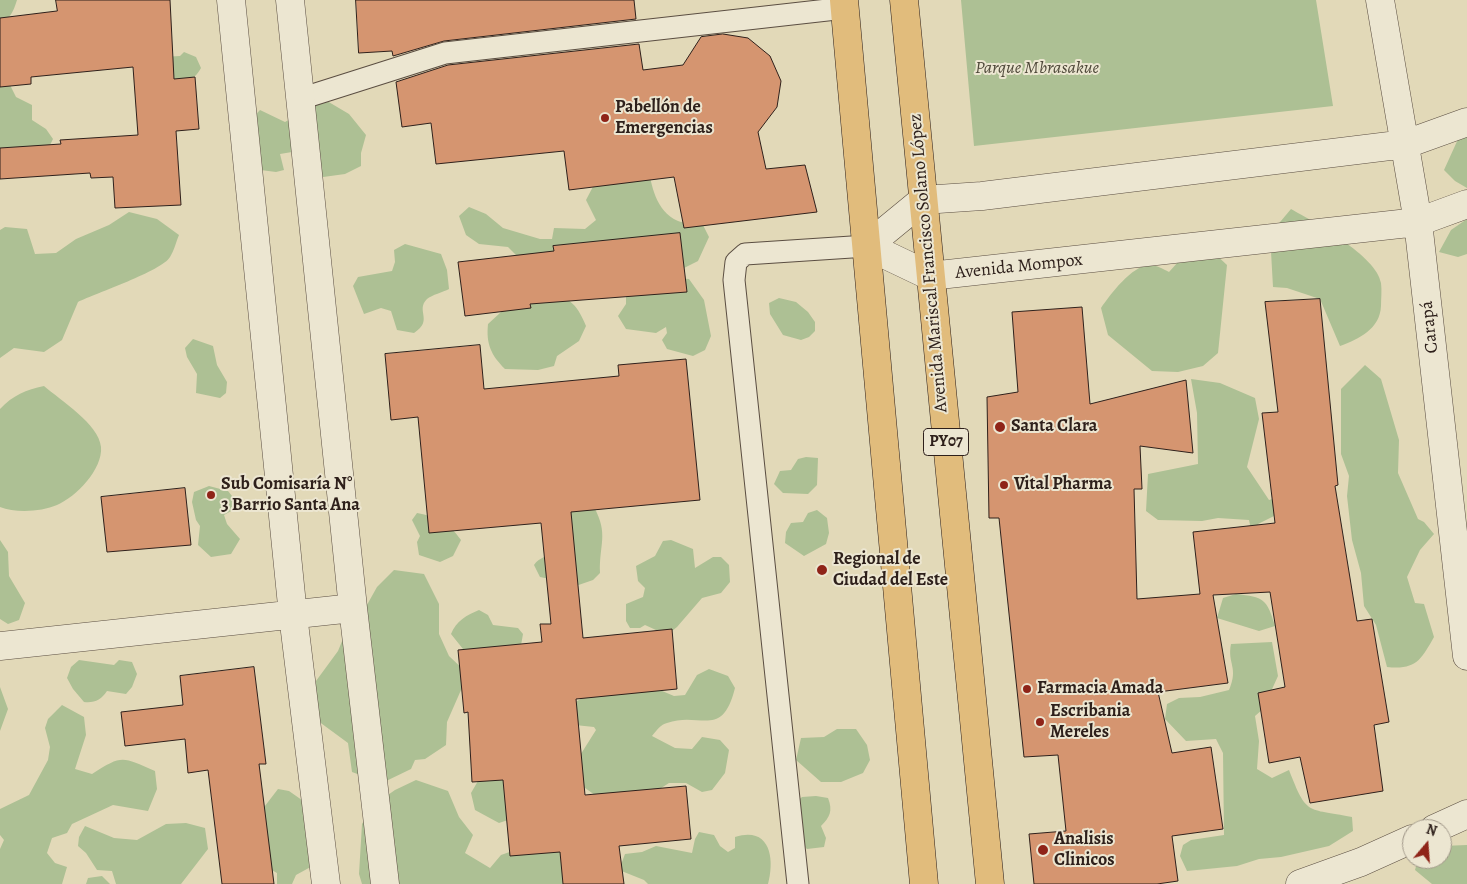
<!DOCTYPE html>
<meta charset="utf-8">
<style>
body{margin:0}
#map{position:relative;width:1467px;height:884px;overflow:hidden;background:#e2d9b8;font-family:Alegreya,serif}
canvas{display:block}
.north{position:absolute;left:1402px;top:819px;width:50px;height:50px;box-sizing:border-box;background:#ece6d1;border:1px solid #a09788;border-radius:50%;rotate:18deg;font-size:14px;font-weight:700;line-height:20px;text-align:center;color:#2e201b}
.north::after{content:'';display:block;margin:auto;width:18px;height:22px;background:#8f2418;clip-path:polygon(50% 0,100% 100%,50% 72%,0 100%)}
</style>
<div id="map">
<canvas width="1467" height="884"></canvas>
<div class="north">N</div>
</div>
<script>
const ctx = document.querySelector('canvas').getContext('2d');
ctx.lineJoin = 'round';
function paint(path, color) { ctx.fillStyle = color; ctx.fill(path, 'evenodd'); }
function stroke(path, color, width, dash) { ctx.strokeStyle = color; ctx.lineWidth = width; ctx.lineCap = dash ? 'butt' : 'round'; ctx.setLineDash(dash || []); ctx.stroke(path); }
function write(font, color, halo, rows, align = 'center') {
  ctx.font = font + ' Alegreya,serif'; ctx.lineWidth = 4; ctx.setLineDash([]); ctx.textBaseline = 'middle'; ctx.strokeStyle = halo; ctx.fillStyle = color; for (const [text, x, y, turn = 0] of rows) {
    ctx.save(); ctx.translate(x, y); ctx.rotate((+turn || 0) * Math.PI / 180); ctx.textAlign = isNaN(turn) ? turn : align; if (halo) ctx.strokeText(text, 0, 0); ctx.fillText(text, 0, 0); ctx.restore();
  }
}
paint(new Path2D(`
 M0,0H17C14,9 11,20 0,21Z
 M961,0H1316L1333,106L974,146Z
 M184,52L196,57L201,68C194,81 185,82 171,83L162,57L180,56Z
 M0,80L8,81L16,97L32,105V120L46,129L53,139L48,149L0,154Z
 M327,101L349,114L366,135L361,153V166L345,174L316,178L292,152L280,154L284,170L276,172L253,169L240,131L260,110L285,122L315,105Z
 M1467,134V188L1455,181L1444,170L1459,137Z
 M647,164C652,185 655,211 678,221C684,224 695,223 702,223L709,237L698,261L678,271L517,256L508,247L479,244L466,235L459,216L469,207L486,214L503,228L540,239H552L554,228L585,229L596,220L586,200L597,179Z
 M1291,209C1314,222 1377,256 1381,283C1382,290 1381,299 1381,306C1380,329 1359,339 1340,346L1320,299L1287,288L1273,287L1270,234Z
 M129,212L157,219L179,235C176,242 174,251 170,257C162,271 96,293 78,302L62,340L44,352L14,348L0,358V230L5,227L27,229L35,254L56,253L76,239L109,225Z
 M1467,219V254L1458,257L1439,252L1451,230Z
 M1199,239L1227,265L1218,353L1203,366L1178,372L1152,371L1108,335L1101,308C1110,295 1132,265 1150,265C1157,265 1163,269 1169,272Z
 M405,244L441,254L447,270L449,289C443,292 432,295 427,299C415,311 434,320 414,333L397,330L391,311L381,308L364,314L353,286L358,277L392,271L395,262L394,250Z
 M676,278L689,279L704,300L711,336L705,350L693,356L667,349L662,340L667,333L666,327L656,333L626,329L618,316L626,304V294Z
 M545,287C568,299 576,301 586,326L579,341L557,356L554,366L538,370L505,369C491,355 486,344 488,324L513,301Z
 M779,298L796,302L808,312L815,322V331L809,337L801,340L783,335L770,314L769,303Z
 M193,339L213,346L217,365L227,382L226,393L220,398L196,393L197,374L187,357L185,348Z
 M1365,365L1381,379L1399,440L1398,473L1418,519L1424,522L1434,534L1420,550L1407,577L1415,603L1424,604L1434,637C1421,660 1416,670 1387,667L1376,625L1364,606L1361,573L1352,540L1347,496L1349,476L1341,454V389Z
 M1191,379L1220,383L1255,398L1259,419L1247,467L1269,500L1279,497L1278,514L1258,524L1266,542L1257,558L1249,520L1218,518L1202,521L1158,520L1146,511L1148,474L1198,464L1197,413Z
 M44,386C60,400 99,424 101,447C103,469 76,497 57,505C41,512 15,513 0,507V409C13,395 26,390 44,386Z
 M806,457L818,458L817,485L808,494L783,493L774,484L780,471L791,470L798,459Z
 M209,486L228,491L236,501L233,510L224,515L227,524L240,539L231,554L211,557L198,545L200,526L196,520L192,502L194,492Z
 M572,506L594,507C609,535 599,544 600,573L593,580L567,589L559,581L540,577L534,565C539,557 548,557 553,551C564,540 569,521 572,506Z
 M817,510L827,518L829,533L826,544L804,556L785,543L786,532L791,523L803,522L808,513Z
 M417,513C437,517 449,523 461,540L453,556L440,562L419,555L417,542L420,536L412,520Z
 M0,540L8,552L9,576L25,603L19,620L8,624L0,619Z
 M671,540L693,549L695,568L713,557H721L729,565L730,582L721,593L702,598L677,627L667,635L645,625L640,628H630L626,621V604L643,597L645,588L638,581L636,566L655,556L663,541Z
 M394,570L424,574L439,604V634L449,656L468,674L447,722L446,745L425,759L415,760L411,769L382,783L352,772L348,743L314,718L316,681L338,651L345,634L363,612L377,587Z
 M1236,594C1264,597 1267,599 1275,626L1259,631L1217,618L1223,598Z
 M479,610L488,615L493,625L518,628L523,634L520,651L479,652L463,649L451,634C456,621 467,615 479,610Z
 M1272,642L1278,676L1263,709L1255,716L1259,741L1257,769L1272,778L1289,770C1307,816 1306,808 1352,817L1353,831L1329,846L1281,857L1259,859L1237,866L1187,871L1180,856L1183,845L1191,840L1224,835L1223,753L1216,739L1186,741L1165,719L1167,704L1179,698L1200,697L1229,690C1239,667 1227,664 1231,644Z
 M79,660L114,665L119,660L132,662L137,674L132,687L126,694L107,691C101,700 95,703 84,702L73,689L67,678L71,667Z
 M709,669L728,676L735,688C722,740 700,711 667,723C661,724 656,731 652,736L675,748L692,749L702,737L720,740L729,750L725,773L712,790L702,792L686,783H669L655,792L599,798L581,785L579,757L596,730L594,727L575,725L571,705L587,695L648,685L674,696L685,695L697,675Z
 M0,687L8,709L0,731Z
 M62,705L84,717L86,735L75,769L92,774C123,754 122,757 155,771L157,789L148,811L113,805L72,824L67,833L52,838L47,853L55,863L67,867L62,884H0V849L4,840L0,835V809L29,795L48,760L50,747L45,728L48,719Z
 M837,729H856L867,745L870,760L863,773L841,782H821L796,760L801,738L824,737Z
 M482,774L508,775L511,819L499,823L475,810L471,793Z
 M416,780L448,791L459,817L473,835L465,853L490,868L501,855L518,849L560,841L570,884H362L359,874L362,824L375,804L395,790Z
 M278,789L289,791L309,805L316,864L296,875L292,884H277V873L268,868L258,815Z
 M816,796L828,798C833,811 830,817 821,826L826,838L824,847L807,849L797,839L795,803L802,797Z
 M186,823L205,828L208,849L181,884H116L112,871L97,870L86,853L78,846L79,837L85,826L114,838L137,840L166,824Z
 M699,832L714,835L720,846L728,852L735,848V837C770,826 775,858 768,884H648L644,880L619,870L625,854L642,852L656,846L692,853L695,839Z
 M1467,845V884H1432L1415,870L1418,859H1442V846Z
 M102,876L110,884H86L88,878Z`), '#adc094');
const building = new Path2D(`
 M56,0H170L174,79L195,77L199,129L176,131L181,205L115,208L113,177L91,178L90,173L0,179V148L61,144L60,140L138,135L133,67L31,77V84L0,87V18L57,11Z
 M356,0H634L636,19L444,41L393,56L392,51L359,53Z
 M723,34L748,38L770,56L781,81L777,107L758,132L766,169L805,165L817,212L684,228L674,177L569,190L564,151L436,164L431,123L402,127L396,82L448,65L639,44L643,70L683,65L701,37Z
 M680,233L687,292L530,304L531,308L465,316L458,262L554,251L553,246Z
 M1320,299L1338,485L1335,486L1357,621L1372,619L1389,722L1374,725L1383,791L1310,803L1300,757L1269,763L1258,693L1285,687L1270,592L1213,595L1228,683L1158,692L1172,753L1211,747L1223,829L1172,836L1178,881L1157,884H1034L1029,834L1066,831L1058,755L1024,757L999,518H989L987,397L1018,392L1012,312L1082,307L1090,404L1186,380L1193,453L1140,446L1142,489H1134L1137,599L1200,594L1193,532L1275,523L1262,413L1278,412L1265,302Z
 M480,345L484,389L619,376L618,365L686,359L700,500L571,512L583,638L672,629L677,689L576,699L585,795L686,786L691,839L619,846L624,884H563L560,852L510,856L503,780L472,782L468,712L464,713L458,650L542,642L540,624H551L541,523L429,533L418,417L391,420L385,354Z
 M185,488L191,545L107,552L101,497Z
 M254,667L266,764H259L274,884H222L208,770L188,773L185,739L125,746L121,712L183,705L180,676Z`);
paint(building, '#d59570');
stroke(building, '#2e201b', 1);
const lane = new Path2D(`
 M300,99L445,53L845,8
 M798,884L734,280L736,262L745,254L867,246`);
const street = new Path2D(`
 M231,0L293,615L326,884
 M290,0L353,608L385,884
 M1380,0L1418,222L1467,656
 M1467,122L1406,144L982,196L923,200L867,246L930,276L1418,222L1467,204
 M0,646L353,608
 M1434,829L1467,814
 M1300,884L1361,862L1412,839`);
const primary = new Path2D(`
 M844,0L924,884
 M904,0L990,884`);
stroke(lane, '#5b4e42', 23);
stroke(street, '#5b4e42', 29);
stroke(primary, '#2e201b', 29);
stroke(lane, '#ece6d1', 21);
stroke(street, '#ece6d1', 28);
stroke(primary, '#e1bc7c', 28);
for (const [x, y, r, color] of [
 [605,118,5,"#8f2418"],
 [1000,427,6,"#8f2418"],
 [1004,485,5,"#8f2418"],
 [211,495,5,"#8f2418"],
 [822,570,6,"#8f2418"],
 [1027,689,5,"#8f2418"],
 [1040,722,5,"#8f2418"],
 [1043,850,6,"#8f2418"]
]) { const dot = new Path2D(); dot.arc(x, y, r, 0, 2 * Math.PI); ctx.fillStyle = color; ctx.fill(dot); stroke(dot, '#ece6d1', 2); }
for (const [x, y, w] of [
 [946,442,45]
]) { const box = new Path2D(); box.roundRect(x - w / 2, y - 13.5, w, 27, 4); ctx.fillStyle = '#ece6d1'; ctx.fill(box); stroke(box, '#2e201b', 1); }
write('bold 16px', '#2e201b', null, [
 ["PY07",946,442]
]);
write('italic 18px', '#4e4839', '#ece6d1', [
 ["Parque Mbrasakue",1037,69]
]);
write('bold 18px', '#2e201b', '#ece6d1', [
 ["Pabellón de",615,108],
 ["Emergencias",615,129],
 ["Santa Clara",1011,427],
 ["Sub Comisaría N°",221,485],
 ["3 Barrio Santa Ana",221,506],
 ["Vital Pharma",1014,485],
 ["Regional de",833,560],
 ["Ciudad del Este",833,581],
 ["Farmacia Amada",1037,689],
 ["Escribania",1050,712],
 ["Mereles",1050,733],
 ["Analisis",1054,840],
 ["Clinicos",1054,861]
], 'left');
write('18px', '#2e201b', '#ece6d1', [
 ["Avenida Mariscal Francisco Solano López",929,263,-95],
 ["Avenida Mompox",1019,267,-6],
 ["Carapá",1430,327,-96]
]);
</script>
